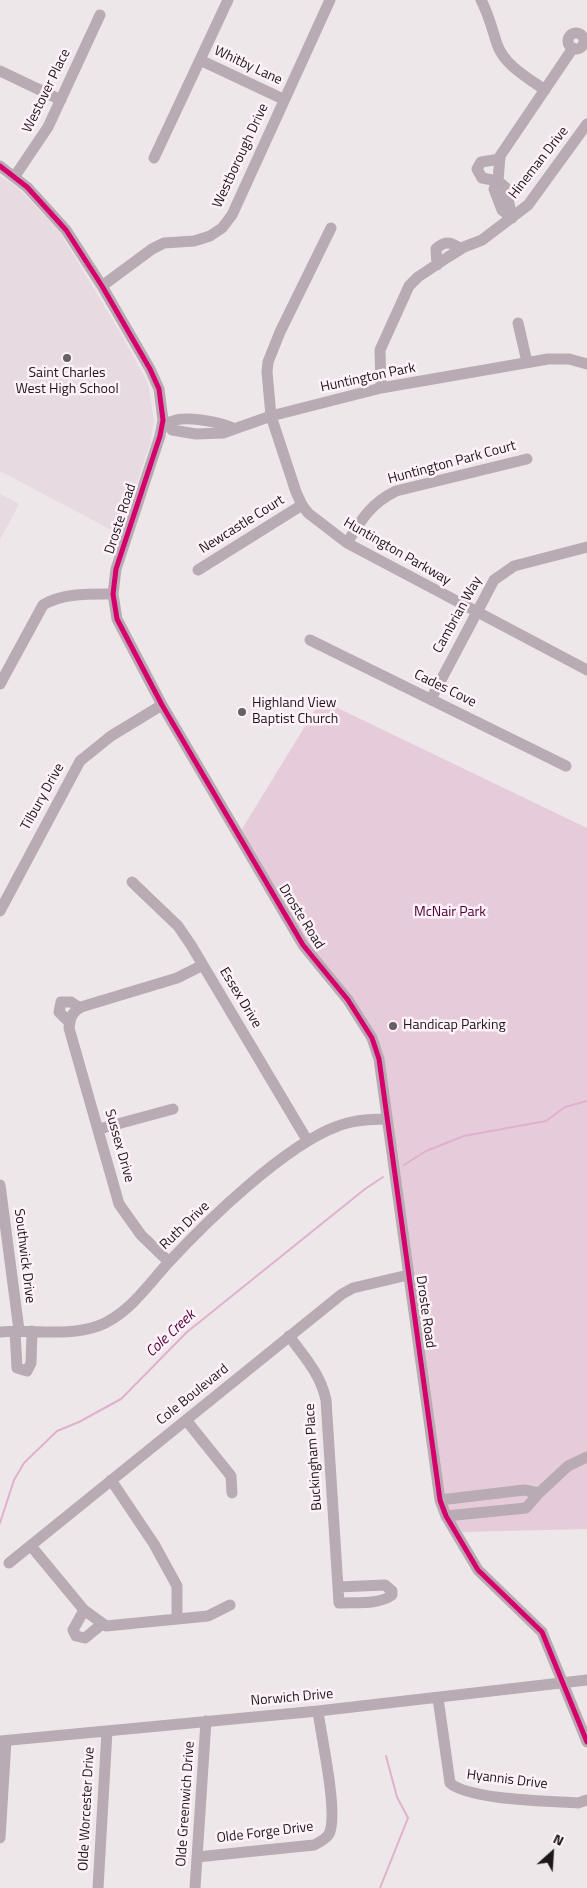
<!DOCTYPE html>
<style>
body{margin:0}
#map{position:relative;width:587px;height:1888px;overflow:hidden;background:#ede7ea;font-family:"Titillium Web",sans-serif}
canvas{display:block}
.north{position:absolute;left:527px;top:1828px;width:50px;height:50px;-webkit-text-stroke:4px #fef1f8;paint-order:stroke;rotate:26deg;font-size:14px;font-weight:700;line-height:20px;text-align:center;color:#1b171a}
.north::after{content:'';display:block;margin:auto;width:18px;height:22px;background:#1b171a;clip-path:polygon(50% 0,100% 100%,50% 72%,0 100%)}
</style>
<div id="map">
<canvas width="587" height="1888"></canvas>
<div class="north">N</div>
</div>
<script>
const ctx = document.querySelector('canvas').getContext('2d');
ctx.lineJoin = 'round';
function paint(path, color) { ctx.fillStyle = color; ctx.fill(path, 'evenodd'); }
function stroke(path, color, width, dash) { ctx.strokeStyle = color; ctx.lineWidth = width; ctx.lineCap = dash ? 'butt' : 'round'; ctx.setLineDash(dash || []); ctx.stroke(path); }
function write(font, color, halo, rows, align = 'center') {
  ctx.font = font + ' "Titillium Web",sans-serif'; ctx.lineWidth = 5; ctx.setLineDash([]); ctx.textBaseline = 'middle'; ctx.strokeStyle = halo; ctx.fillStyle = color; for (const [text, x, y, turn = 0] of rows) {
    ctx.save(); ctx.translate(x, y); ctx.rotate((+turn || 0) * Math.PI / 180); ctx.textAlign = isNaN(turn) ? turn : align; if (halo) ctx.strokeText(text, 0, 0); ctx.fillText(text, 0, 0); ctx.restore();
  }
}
paint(new Path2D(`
 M0,176L18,188L59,231L120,332L148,383L154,421L150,444L119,534L0,471Z
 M0,494L19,504L0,540Z`), '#e7dae1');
paint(new Path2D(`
 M321,700L587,828V1529L463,1532L443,1510L372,1038L303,945L239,834Z`), '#e6cbdb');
stroke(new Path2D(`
 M404,1165L426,1151L464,1136L546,1121L565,1107L587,1101
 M0,1523L14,1480L24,1463L57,1431L79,1422L121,1399L187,1332L365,1189L383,1177
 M380,1888L408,1818L397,1797L386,1756`), '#e0b1cd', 2);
stroke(new Path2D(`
 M481,0C489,15 492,29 497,44C504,65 528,78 545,90
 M568 41a8 8 0 1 1 16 0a8 8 0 1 1-16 0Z
 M200,60L283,99
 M0,71L61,100
 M154,158L228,0
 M500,159L481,162L477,169L482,178L498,181L494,189L502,210L512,218
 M0,166L27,187L66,230L102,286L150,369L159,389L163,420L160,436L116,569L113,594L117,619L162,705L303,945L348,1000L372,1038L379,1059L440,1500L446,1516L478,1570L542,1632L587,1742
 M15,176L48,127L100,15
 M512,218L506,188L498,181L500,156L573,48
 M331,228L280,332L268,362L267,372L271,416L296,492L302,505L308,513L347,543L587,670
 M437,265L436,249C445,240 451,242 461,249
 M102,286L152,249L164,243L194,241L210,236L222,228L232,215L330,0
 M518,323L527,362
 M381,388L380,350L409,286L418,277L448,257L464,247L482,240L528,205L587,124
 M163,420L169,423L172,430L196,434L223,433L271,416L381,388L548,359H569L587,364
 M169,423C181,414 220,422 233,428
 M347,543C361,520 371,503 396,491L527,459
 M198,570L302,505
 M310,640L566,766
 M0,684L43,605C63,593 89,594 113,594
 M431,699L494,580L514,566L587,547
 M132,882L178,926L191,945L307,1140
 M0,911L80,761L111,736L162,705
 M70,1023L59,1012L61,1002H71L80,1008
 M99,1129L173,1109
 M0,1185L19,1330
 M169,1262L141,1235L119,1204L69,1028C70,1018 72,1012 81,1007L177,978L203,965
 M15,1331L17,1368L27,1371L31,1363L32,1331
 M0,1332C32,1329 67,1337 98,1326C128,1315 147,1286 168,1263C207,1221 285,1145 338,1126C353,1120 370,1119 386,1119
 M289,1336C304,1356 321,1375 326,1400L339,1603C355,1602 379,1605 392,1595V1591L385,1585L338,1587
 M186,1420L231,1476L232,1493
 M111,1480L154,1544L177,1586V1619
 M539,1493L568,1466L587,1457
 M440,1500L524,1490L539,1493L526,1508L446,1516
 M31,1546L84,1610L106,1626L208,1616L230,1605
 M9,1563L342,1294L353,1288L408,1275
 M84,1610L73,1630L76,1636L85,1638L102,1624
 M438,1698L450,1783C469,1800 550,1801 578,1803L587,1800
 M0,1741L318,1711L587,1680
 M0,1838L6,1741
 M197,1857L314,1845C320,1842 325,1840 329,1834C339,1815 321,1736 318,1711
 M98,1888L107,1731
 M195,1888L206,1721`), '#b9abb3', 11);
stroke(new Path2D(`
 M0,166L27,187L66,230L102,286L150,369L159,389L163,420L160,436L116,569L113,594L117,619L162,705L303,945L348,1000L372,1038L379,1059L440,1500L446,1516L478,1570L542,1632L587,1742`), '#d6006c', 5);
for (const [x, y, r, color] of [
 [67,358,5,"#646063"],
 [242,712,5,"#646063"],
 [393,1026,5,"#646063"]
]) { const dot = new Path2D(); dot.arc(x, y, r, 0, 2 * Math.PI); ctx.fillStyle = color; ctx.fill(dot); stroke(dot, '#fef1f8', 2); }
write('14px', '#1b171a', '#fef1f8', [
 ["Whitby Lane",248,66,25],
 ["Westover Place",47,91,-64],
 ["Westborough Drive",241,156,-65],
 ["Hineman Drive",539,163,-52],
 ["Huntington Park",368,378,-12],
 ["Huntington Park Court",452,463,-15],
 ["Droste Road",121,519,-72],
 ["Newcastle Court",242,525,-32],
 ["Huntington Parkway",397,552,30],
 ["Cambrian Way",458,615,-61],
 ["Cades Cove",445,689,26],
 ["Tilbury Drive",43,797,-61],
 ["Droste Road",301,917,58],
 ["Essex Drive",240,998,59],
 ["Sussex Drive",119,1146,74],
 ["Ruth Drive",185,1226,-44],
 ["Southwick Drive",24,1256,83],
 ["Droste Road",425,1312,82],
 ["Cole Boulevard",193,1395,-39],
 ["Buckingham Place",314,1457,-94],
 ["Norwich Drive",292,1698,-5],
 ["Hyannis Drive",507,1780,7],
 ["Olde Greenwich Drive",186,1804,-86],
 ["Olde Worcester Drive",87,1809,-87],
 ["Olde Forge Drive",265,1833,-7]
]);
write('14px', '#1b171a', '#fef1f8', [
 ["Saint Charles",67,374,"center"],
 ["West High School",67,390,"center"],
 ["Highland View",252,704],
 ["Baptist Church",252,720],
 ["Handicap Parking",403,1026]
], 'left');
write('14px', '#4d0039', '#fef1f8', [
 ["McNair Park",450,913]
]);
write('italic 15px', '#50023c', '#fef1f8', [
 ["Cole Creek",171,1334,-43]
]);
</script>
